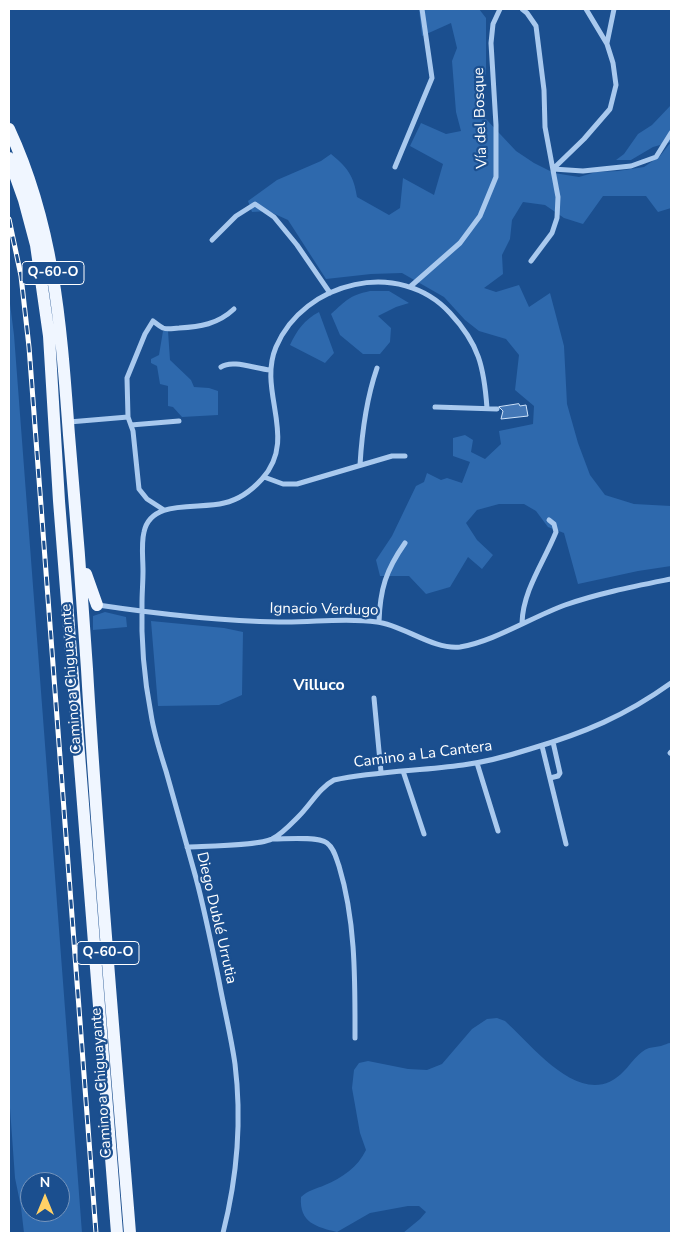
<!DOCTYPE html>
<meta charset="utf-8">
<style>
body{margin:0}
#map{position:relative;width:680px;height:1242px;overflow:hidden;background:#1b4f8f;font-family:"Nunito Sans",sans-serif}
canvas{display:block}
.frame{position:absolute;inset:0;border:10px solid #fff;pointer-events:none}
.north{position:absolute;left:20px;top:1172px;width:50px;height:50px;box-sizing:border-box;background:#1b4f8f;border:1px solid #7695bc;border-radius:50%;rotate:0deg;font-size:14px;font-weight:700;line-height:20px;text-align:center;color:#fff}
.north::after{content:'';display:block;margin:auto;width:18px;height:22px;background:#ffd166;clip-path:polygon(50% 0,100% 100%,50% 72%,0 100%)}
</style>
<div id="map">
<canvas width="680" height="1242"></canvas>
<div class="frame"></div>
<div class="north">N</div>
</div>
<script>
const ctx = document.querySelector('canvas').getContext('2d');
ctx.lineJoin = 'round';
function paint(path, color) { ctx.fillStyle = color; ctx.fill(path, 'evenodd'); }
function stroke(path, color, width, dash) { ctx.strokeStyle = color; ctx.lineWidth = width; ctx.lineCap = dash ? 'butt' : 'round'; ctx.setLineDash(dash || []); ctx.stroke(path); }
function write(font, color, halo, rows, align = 'center') {
  ctx.font = font + ' "Nunito Sans",sans-serif'; ctx.lineWidth = 4.5; ctx.setLineDash([]); ctx.textBaseline = 'middle'; ctx.strokeStyle = halo; ctx.fillStyle = color; for (const [text, x, y, turn = 0] of rows) {
    ctx.save(); ctx.translate(x, y); ctx.rotate((+turn || 0) * Math.PI / 180); ctx.textAlign = isNaN(turn) ? turn : align; if (halo) ctx.strokeText(text, 0, 0); ctx.fillText(text, 0, 0); ctx.restore();
  }
}
paint(new Path2D(`
 M419,9H479L486,18V72L482,89L485,118L516,151L534,163L554,173L579,177L596,172L618,171L644,167L660,156L671,142L653,147L631,160H616L624,154L638,134L652,125L671,105V208L658,212L646,196H603L583,224L564,218L545,205L523,202L512,220L510,239L502,255L503,274L484,288L496,292L519,285L529,307L550,293L564,346L567,404L578,443L590,475L605,495L634,504L671,506V566L638,571L578,584L564,533L548,527L536,511L524,504H499L477,510L466,523L477,540L493,555L482,569L468,557L450,587L426,594L409,576H380L376,560L392,536L416,486L424,482L427,473L441,480L447,478L462,483L470,462L453,456V438L465,435L473,440L471,452L485,459L501,444L499,431L533,424L534,406L515,390L519,355L506,339L479,331L465,320L444,297L402,273L371,274L326,279L288,220L268,211L252,212L248,201L277,180L321,161L331,154C347,167 354,176 357,197L389,215L400,208L403,178L434,195L443,164L410,146L421,123L446,134L461,131L456,112L452,61L457,48L451,23L422,36Z
 M370,291H389L409,303L396,307L378,316L391,328L390,342L380,354H363L340,335L331,314C347,300 348,296 370,291Z
 M9,296L14,335L82,1233H24L21,1207L15,1178L9,1094ZM30,1182H60V1212H30Z
 M319,312L334,353L325,363L290,345C297,330 304,320 319,312Z
 M163,331H168L170,360L191,380L194,387L209,388L218,391V415L182,417L173,407L168,406V386L160,384L157,366L151,363V359L159,355Z
 M105,612L126,617L127,627L93,630V616Z
 M151,621L224,628L243,632L242,695L219,705L158,706Z
 M497,1018L505,1021C533,1046 584,1114 624,1071C632,1063 638,1052 649,1048C653,1047 657,1047 661,1046C665,1045 667,1043 671,1043V1233H403L420,1219L426,1212L419,1206H408L370,1213L337,1232C317,1227 299,1223 301,1197C308,1190 316,1189 325,1185C342,1178 358,1167 366,1150L360,1133L352,1088L354,1070L359,1063L368,1061L408,1069L427,1070L442,1064L472,1029L487,1019Z`), '#2e69ad');
const building = new Path2D(`
 M519,404L520,406L526,405L528,416L501,419L503,411L499,407Z`);
paint(building, '#4478b7');
stroke(building, '#cfe3fa', 1);
stroke(new Path2D(`
 M522,9L527,13L536,26L544,90L545,127L558,197L557,218L552,233L531,261
 M607,43L614,9
 M395,167L432,78L422,9
 M553,169L584,139L610,109L616,85L613,63L607,44L586,9
 M553,169L583,171L631,166L656,157L671,133
 M212,240L236,216L255,204L274,217L297,245L330,293
 M411,286L460,243L480,216L496,177V125L491,43L493,24L500,9
 M221,367C232,359 256,369 270,370
 M435,407L497,409
 M69,422L128,417
 M131,425L179,421
 M360,465C362,431 366,400 377,368
 M264,477L283,484H297L392,456H405
 M164,510L147,499L139,489L133,431L128,417L127,378L145,334L153,321C156,323 159,326 163,328C168,330 174,328 179,328C200,327 218,324 234,309
 M98,605C158,614 218,621 279,622C311,623 344,617 377,622C403,625 433,650 460,647C493,642 532,617 565,605C599,593 636,586 671,579
 M379,622C380,589 386,570 405,543
 M522,623C523,590 544,562 556,532L554,524L549,520
 M374,698L381,772
 M542,746L566,844
 M670,753L671,752
 M477,763L498,831
 M403,771L424,834
 M550,778L558,776L560,773L553,742
 M274,839C286,839 317,836 327,843C334,848 336,858 339,866C356,922 355,981 355,1038
 M187,847C206,846 257,846 272,839C282,834 291,824 299,816C311,804 319,788 334,780C377,771 420,771 463,765C486,762 508,756 530,749C584,733 625,716 671,683
 M223,1233C237,1178 242,1121 235,1064C231,1036 224,1008 219,981C212,947 205,912 196,878C186,843 176,807 166,771C160,752 154,734 151,714C144,678 141,640 142,603C142,593 143,582 143,571C143,558 141,544 144,532C151,498 199,510 224,503C238,500 252,490 262,479C299,438 257,392 276,347C304,281 400,258 450,313C479,344 484,367 487,408`), '#a9c9ee', 5);
stroke(new Path2D(`
 M9,129C55,228 61,328 69,435C76,513 82,591 87,669C98,857 115,1045 130,1233
 M9,158L24,200L36,245L49,336L59,501L117,1233
 M86,574L97,605`), '#f0f6ff', 12);
const rail = new Path2D(`
 M9,219L21,276L29,347L96,1233`);
stroke(rail, '#fff', 5);
stroke(rail, '#1b4f8f', 3, [9]);
for (const [x, y, w] of [
 [53,273,62],
 [108,953,62]
]) { const box = new Path2D(); box.roundRect(x - w / 2, y - 11.5, w, 23, 4); ctx.fillStyle = '#1b4f8f'; ctx.fill(box); stroke(box, '#fff', 1); }
write('bold 14px', '#fff', null, [
 ["Q-60-O",53,273],
 ["Q-60-O",108,953]
]);
write('15px', '#fff', '#1b4f8f', [
 ["Vía del Bosque",481,118,-92],
 ["Ignacio Verdugo",324,610,1],
 ["Camino a Chiguayante",72,679,-94],
 ["Camino a La Cantera",423,755,-7],
 ["Diego Dublé Urrutia",216,918,77],
 ["Camino a Chiguayante",102,1083,-94]
]);
write('bold 16px', '#fff', '#1b4f8f', [
 ["Villuco",319,686]
]);
</script>
